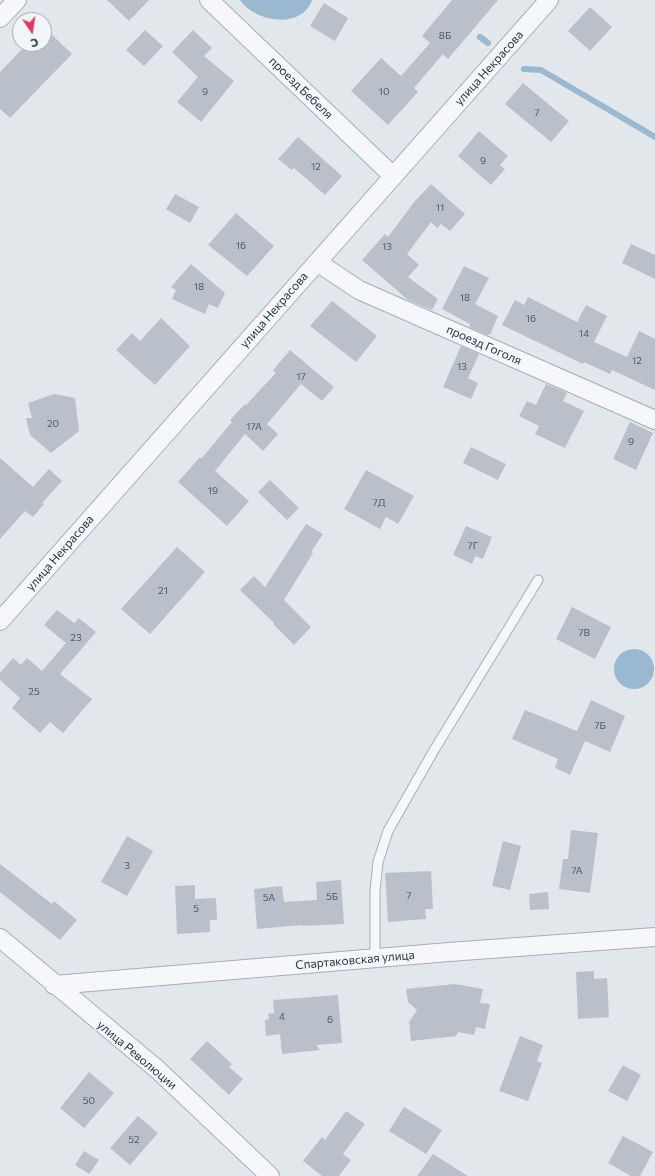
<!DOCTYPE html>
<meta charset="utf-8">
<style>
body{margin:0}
#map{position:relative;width:655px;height:1176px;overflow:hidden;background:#e2e7ec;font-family:Commissioner,sans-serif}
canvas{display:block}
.north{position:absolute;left:12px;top:12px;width:40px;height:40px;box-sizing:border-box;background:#f2f6f9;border:1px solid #a1a9b1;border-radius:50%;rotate:167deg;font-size:11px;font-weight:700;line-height:16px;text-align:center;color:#283546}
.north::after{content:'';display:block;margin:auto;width:14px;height:18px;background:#dc3c60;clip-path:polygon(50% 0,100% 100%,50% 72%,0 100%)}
</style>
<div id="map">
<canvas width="655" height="1176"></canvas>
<div class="north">С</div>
</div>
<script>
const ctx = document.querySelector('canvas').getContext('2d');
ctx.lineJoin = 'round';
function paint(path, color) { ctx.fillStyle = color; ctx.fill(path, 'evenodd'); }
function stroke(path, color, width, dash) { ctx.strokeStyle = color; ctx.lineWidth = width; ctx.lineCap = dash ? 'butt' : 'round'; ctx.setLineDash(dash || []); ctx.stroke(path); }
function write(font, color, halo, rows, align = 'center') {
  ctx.font = font + ' Commissioner,sans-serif'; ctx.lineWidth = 3; ctx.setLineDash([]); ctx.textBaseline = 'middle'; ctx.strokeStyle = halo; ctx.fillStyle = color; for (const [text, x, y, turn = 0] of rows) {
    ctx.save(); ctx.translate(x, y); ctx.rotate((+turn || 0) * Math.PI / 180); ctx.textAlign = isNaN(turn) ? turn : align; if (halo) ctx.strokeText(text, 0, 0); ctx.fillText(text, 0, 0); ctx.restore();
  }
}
paint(new Path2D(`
 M240,0H312C301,31 254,21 240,0Z
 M614 669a20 20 0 1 1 40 0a20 20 0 1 1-40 0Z`), '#9ab8cf');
stroke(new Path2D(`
 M480,37L488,43
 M524,69L541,70L655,137`), '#9ab8cf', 6);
paint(new Path2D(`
 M107,0H149L129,21Z
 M452,0H498L448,59L443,54L414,88L418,92L388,125L351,91L381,58L401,76L430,43L422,36Z
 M324,3L348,18L335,41L310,26Z
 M590,7L612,27L590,51L568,31Z
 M44,27L72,54L10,118L0,109V72L27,44H44Z
 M145,30L163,46L144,66L126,50Z
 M193,30L212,48L204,56L234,81L201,122L177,102L198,77L172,52Z
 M523,83L569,121L551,142L505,104Z
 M479,131L508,156L500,165L505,169L491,185L458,156Z
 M298,137L342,176L325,195L294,168L292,170L278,159Z
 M431,184L465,214L450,231L441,224L437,228L431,222L407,254L419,265L408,277L438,299L432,310L408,300L362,260L385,234L388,237L415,201Z
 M175,194L199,207L190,223L166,209Z
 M236,213L274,246L247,276L208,245Z
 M631,244L655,255V279L622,263Z
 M191,264L225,293L218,308L209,304L205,314L172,299L176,290L171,287Z
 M464,266L489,278L475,304L498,316L490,335L488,334L487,335L469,327L470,324L442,309Z
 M528,297L577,322L586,305L607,316L594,342L627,357L639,331L655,339V390L612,370L610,374L584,362L583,364L502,325L515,300L524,305Z
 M332,301L377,336L356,362L310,326Z
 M161,318L190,346L155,385L116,350L132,333L140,341Z
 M461,346L479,354L468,378L478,383L471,399L443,387Z
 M290,350L334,387L322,401L301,384L267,424L278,434L263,451L245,434L215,471L249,501L227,526L178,482L200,457L201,459L232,422L230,420L245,404L246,405L276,373L273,370Z
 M546,384L567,393L563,401L584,411L565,448L535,434L539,426L519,416L527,401L536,405Z
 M54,394L75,398L79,431L51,453L30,435L26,418H32L28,403Z
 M630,422L653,433L636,470L613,459Z
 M471,447L506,464L498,480L463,463Z
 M0,458L33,487L49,469L62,481L42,503L44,504L33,517L25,511L0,539Z
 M366,470L414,496L398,524L386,517L380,529L344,509Z
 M270,480L299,508L287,520L258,492Z
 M306,524L323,534L311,552L313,553L284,600L311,627L294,645L273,624L274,623L240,590L254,576L265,587Z
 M466,526L492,537L483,559L475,556L472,564L453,555Z
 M177,547L205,572L150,634L121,609Z
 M572,607L611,627L595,659L556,639Z
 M57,610L74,623L79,618L96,632L60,674L92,699L63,733L50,722L40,733L12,708L20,698L0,680V673L13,658L21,665L27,658L42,671L66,643L44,625Z
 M591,700L625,716L610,752L585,741L570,775L555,768L558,759L512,739L525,710L577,731Z
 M571,830L598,833L590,893L559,889L563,859H568Z
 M127,836L153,851L127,896L101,882Z
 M503,841L521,846L510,890L492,886Z
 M0,864L52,904L54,901L77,920L60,940L0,892Z
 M431,871L433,909H425L426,919L388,922L385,873Z
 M341,880L344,924L302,926V925L257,929L254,889L282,886L284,902L317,900L316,882Z
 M195,885V899L216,898L217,920H210V932L177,934L175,886Z
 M548,892L549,909L530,910L529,894Z
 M594,971V979L607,978L609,1017L578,1019L576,972Z
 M455,984L483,989L480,1003L490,1004L485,1029L476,1027L474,1035L458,1032L456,1036L411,1041L409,1022L417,1010L408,1002L406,989Z
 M338,995L342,1043L316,1045L320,1050L282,1054L280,1034L266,1036L265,1020L269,1019L268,1014L274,1013L273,1000Z
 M520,1036L543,1045L537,1061L542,1063L528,1101L499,1091Z
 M207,1041L232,1064L229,1067L243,1079L229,1095L190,1059Z
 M623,1065L641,1075L627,1101L608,1091Z
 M89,1072L114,1093L84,1128L60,1108Z
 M404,1107L442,1130L426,1154L389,1131Z
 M346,1111L365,1124L343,1154L351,1160L339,1176H322L303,1161L322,1137L325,1140Z
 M138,1116L158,1133L130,1165L110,1148Z
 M623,1136L653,1152L640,1176H631L608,1163Z
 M84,1151L99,1160L89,1174L75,1165Z
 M433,1154L468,1176H417Z`), '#b9c0ca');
const service = new Path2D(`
 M375,959V891L378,862L388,831L433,752L538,580`);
const minor = new Path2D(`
 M209,0L393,176
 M0,18L17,0
 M317,262L359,290L655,420
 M0,621L549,0
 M0,938L158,1070L270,1176
 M54,985L449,952L655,937`);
stroke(service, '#a6aeb7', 11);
stroke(minor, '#a6aeb7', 20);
stroke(service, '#f6f7fa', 9);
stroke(minor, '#f6f7fa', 18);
write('10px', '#4c5867', null, [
 ["8Б",445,36],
 ["9",205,92],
 ["10",384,92],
 ["7",537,113],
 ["9",483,161],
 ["12",316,167],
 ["11",440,208],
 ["16",241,246],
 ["13",387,247],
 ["18",199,287],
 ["18",465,298],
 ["16",531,319],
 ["14",584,334],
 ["12",637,361],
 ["13",462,367],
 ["17",301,377],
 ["20",53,424],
 ["17А",254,427],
 ["9",631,442],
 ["19",213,491],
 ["7Д",379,503],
 ["7Г",473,546],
 ["21",163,591],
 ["7В",584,633],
 ["23",76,638],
 ["25",34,692],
 ["7Б",600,726],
 ["3",127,866],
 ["7А",577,871],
 ["7",409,896],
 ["5Б",332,897],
 ["5А",269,898],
 ["5",196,909],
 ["4",282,1017],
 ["6",330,1020],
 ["50",89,1101],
 ["52",134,1140]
]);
write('12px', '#283546', '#f2f6f9', [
 ["улица Некрасова",489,68,-48],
 ["проезд Бебеля",301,88,44],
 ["улица Некрасова",274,310,-49],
 ["проезд Гоголя",484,345,24],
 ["улица Некрасова",60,553,-49],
 ["Спартаковская улица",355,960,-5],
 ["улица Революции",137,1055,40]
]);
</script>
